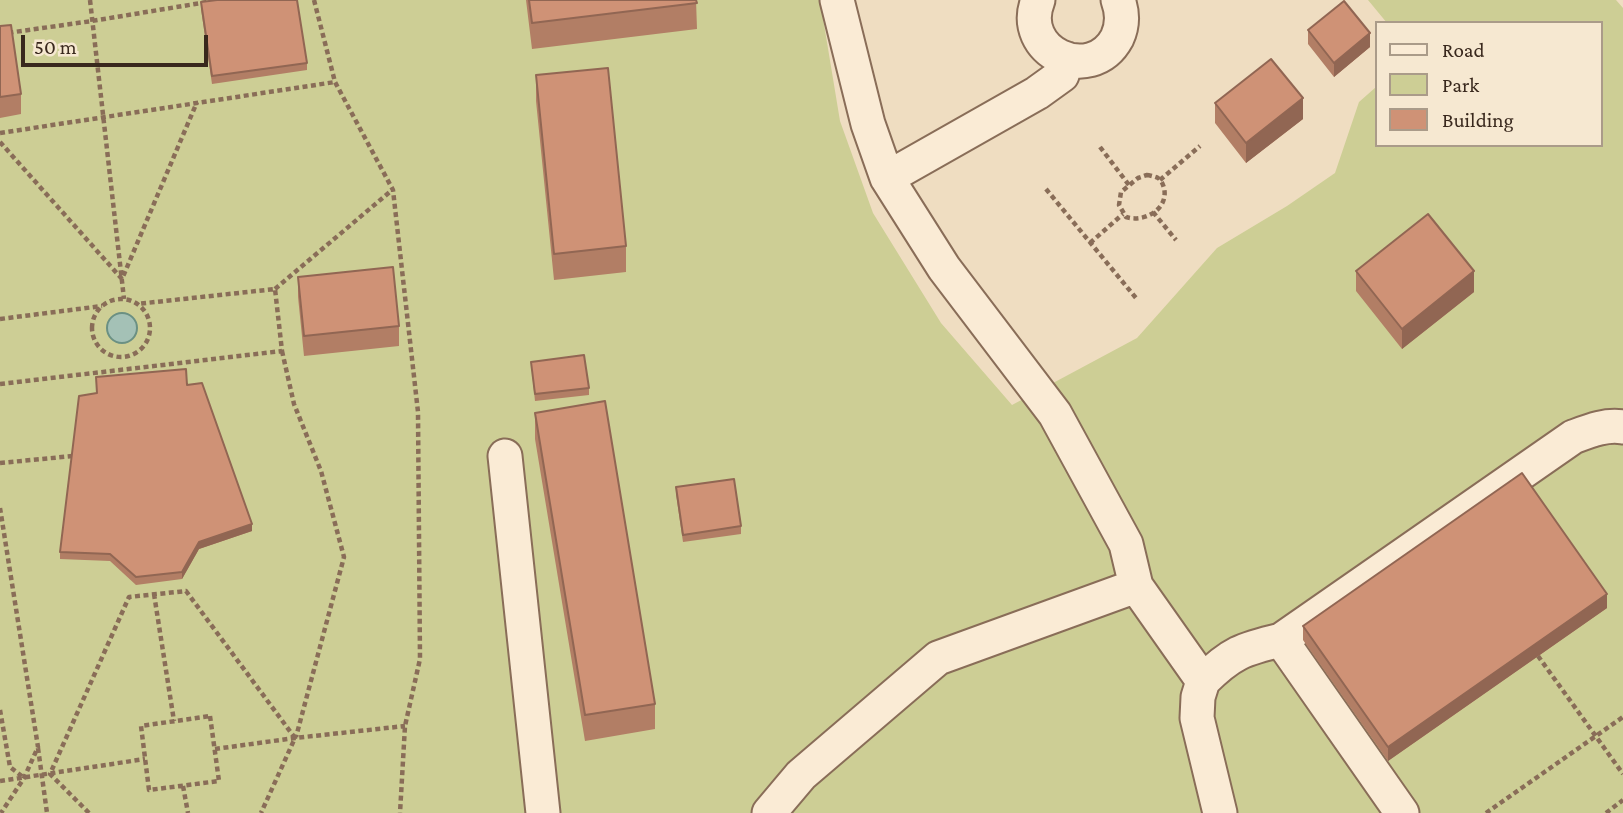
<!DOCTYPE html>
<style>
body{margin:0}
#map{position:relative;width:1623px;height:813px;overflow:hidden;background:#efddc1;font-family:"Crimson Pro",serif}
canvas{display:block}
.legend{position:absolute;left:1375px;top:21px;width:228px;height:126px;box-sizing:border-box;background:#f6e8d1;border:2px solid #aa9b89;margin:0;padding:9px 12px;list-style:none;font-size:21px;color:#39281d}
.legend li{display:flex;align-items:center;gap:14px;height:35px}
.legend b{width:35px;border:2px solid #aa9b89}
.scale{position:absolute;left:21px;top:35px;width:187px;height:32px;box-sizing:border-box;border:4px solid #39281d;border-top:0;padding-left:9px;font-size:21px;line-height:24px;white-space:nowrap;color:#39281d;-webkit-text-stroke:5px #f6e8d1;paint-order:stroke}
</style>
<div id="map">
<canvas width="1623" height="813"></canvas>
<ul class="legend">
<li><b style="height:9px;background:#faebd5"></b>Road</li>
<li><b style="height:19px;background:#cdce95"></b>Park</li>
<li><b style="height:19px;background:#cf9276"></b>Building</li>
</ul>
<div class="scale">50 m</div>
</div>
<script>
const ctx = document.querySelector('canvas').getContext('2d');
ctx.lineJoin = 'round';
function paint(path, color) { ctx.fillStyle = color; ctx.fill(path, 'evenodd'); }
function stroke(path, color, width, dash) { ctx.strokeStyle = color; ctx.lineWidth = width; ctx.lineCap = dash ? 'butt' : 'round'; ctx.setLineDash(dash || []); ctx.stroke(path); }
paint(new Path2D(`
 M0,0H820L840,121L873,213L941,323L1012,405L1137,338L1217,248L1287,206L1335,173L1359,102L1376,87V145H1600V23H1387L1368,0H1616L1623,8V813H0Z`), '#cdce95');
const water = new Path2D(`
 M107 328a15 15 0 1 1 30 0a15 15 0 1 1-30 0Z`);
paint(water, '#a4c1b6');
stroke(water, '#6b9083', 2);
const minor = new Path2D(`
 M837,0L868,124L887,178L944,268L1055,414L1126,544L1136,586L1203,681L1198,697L1197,718L1220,813
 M1038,0C1017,52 1091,86 1117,38C1123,25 1123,13 1118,0
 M887,178L1037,93L1062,75L1067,59
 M505,456L543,813
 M1281,640L1573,437C1589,431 1606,424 1623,427
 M1203,681C1231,653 1243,649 1281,640L1402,813
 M769,813L801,775L938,658L1136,586`);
stroke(minor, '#896d58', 37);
stroke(new Path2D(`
 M90,0L124,299
 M314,0L335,82L393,190L418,412L420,659L405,726L400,813
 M0,34L92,21L207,2
 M0,133L335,82
 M0,142L122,279L197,102
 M1100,147L1129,185
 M1147,175C1149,175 1156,177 1158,178C1161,180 1163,184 1164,188C1169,209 1144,223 1126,217L1119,205L1121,192L1138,178Z
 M1160,180L1200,146
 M1046,189L1136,298
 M1153,212L1176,240
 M1090,243L1123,214
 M275,289L392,190
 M92 328a29 29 0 1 1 58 0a29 29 0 1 1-58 0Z
 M0,319L102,306
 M282,351L294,404L321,471L344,557L296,737
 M0,384L282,351L275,289L137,304
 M0,463L73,456
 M0,508L38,747L24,778L1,813
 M154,594L174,721
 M1538,656L1623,774
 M0,710L10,767L23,777
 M210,716L219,781L149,790L141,726Z
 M38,748L47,813
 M215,749L295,738L405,726
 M0,781L145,759
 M183,786L188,813
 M89,813L50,774L129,597L186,591L295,738L261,813
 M1486,813L1623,717
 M1606,813L1623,800`), '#896d58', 4.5, [5, 3.5]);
stroke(minor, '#faebd5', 33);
paint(new Path2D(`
 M526,0H696L697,29L532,49Z
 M201,2L307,63V70L212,84L201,9Z
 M0,26L21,94V114L0,118Z
 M1308,30L1370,47L1334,77L1308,44Z
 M536,75L626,246V272L554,280L536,101Z
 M1215,103L1303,119L1246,163L1215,123Z
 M1356,271L1474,292L1402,349L1356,291Z
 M298,277L399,326V346L304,356L298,297Z
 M531,362L589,388V395L535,401Z
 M187,385L252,531L199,549L182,579L136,585L110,561L60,559V552Z
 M535,413L655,704V729L585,741L535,439Z
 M676,487L741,526V534L683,542L676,494Z
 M1607,608L1388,761L1303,640V626Z`), '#b27e65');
paint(new Path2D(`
 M1370,33V47L1334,77V63Z
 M1303,98V119L1246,163V143Z
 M1474,271V292L1402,349V329Z
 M252,524V531L199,549L182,579V572L199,542Z
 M1607,594V608L1388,761V747Z`), '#916653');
const building = new Path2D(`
 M217,0H297L307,63L212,76L201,2Z
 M529,0H696L697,3L532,23Z
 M1344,1L1370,33L1334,63L1308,30Z
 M11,25L21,94L0,97V26Z
 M1271,59L1303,98L1246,143L1215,103Z
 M608,68L626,246L554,254L536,75Z
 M1428,214L1474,271L1402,329L1356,271Z
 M393,267L399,326L304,336L298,277Z
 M584,355L589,388L535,394L531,362Z
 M186,369L187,385L202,383L252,524L199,542L182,572L136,577L110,554L60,552L79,396L97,393L96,377Z
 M605,401L655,704L585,715L535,413Z
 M1522,473L1607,594L1388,747L1303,626Z
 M734,479L741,526L683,535L676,487Z`);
paint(building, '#cf9276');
stroke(building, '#916653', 2);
</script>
